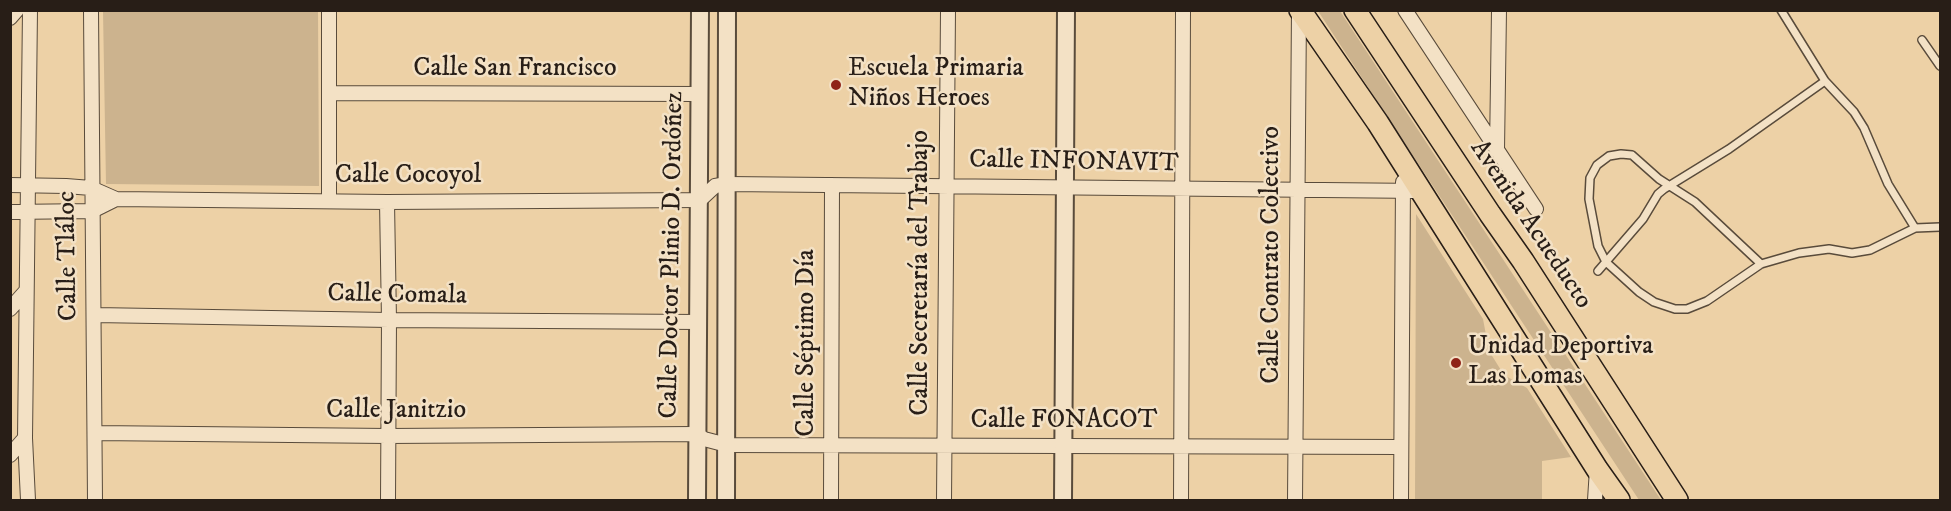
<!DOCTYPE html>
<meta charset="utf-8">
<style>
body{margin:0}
#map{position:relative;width:1951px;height:511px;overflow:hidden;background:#edd1a6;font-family:"IM FELL DW Pica",serif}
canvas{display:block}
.frame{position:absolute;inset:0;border:12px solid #281e17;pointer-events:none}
</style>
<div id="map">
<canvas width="1951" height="511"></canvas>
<div class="frame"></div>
</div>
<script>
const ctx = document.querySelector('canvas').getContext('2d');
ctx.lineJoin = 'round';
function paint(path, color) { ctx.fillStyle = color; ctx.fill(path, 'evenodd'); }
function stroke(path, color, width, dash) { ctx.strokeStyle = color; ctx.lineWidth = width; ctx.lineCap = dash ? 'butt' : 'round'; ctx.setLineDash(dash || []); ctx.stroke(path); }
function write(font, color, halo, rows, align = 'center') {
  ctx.font = font + ' "IM FELL DW Pica",serif'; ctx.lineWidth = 5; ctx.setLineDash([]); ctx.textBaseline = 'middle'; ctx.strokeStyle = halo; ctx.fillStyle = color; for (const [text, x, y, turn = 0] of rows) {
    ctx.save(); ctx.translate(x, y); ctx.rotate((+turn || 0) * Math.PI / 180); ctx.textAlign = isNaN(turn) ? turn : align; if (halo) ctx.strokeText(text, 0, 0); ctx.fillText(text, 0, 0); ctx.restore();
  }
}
paint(new Path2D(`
 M103,11H318L319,186L106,184Z
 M1318,11H1340L1661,500H1639Z
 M1416,214L1483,319L1489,351L1504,375L1527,388L1571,457L1542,461V500H1415Z`), '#ccb38e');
const service = new Path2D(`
 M1781,10L1825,81L1854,112L1864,128L1888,184L1915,228
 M1922,40L1940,66
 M1761,264L1695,202L1659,179L1632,155L1621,154L1609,156L1597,165L1590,178L1589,199L1598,246L1606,262L1639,292L1654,302L1675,309H1687L1707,301L1761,264L1799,253L1829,249L1852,253L1870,250L1915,228L1940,227
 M1598,271L1643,219L1658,194L1664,189L1729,149L1825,81`);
const minor = new Path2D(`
 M91,10L95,500
 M329,10V201
 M1405,10L1536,209
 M10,18L17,10
 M329,93L700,94
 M1497,150L1499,10
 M10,185L66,186L91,188L116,199L387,202L700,200L715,186L727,184L1422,191
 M387,202L389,320L388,500
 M10,212L92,211L116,199
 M10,309L26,291
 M95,315L389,320L699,322
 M95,433L388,436L696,434L704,439L727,445L1401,447
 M10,455L25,438
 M28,500L25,438L30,10
 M831,500L832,185
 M944,500L948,10
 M1181,500L1183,10
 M1295,500L1299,10
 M1401,500L1403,182
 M1595,500L1597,469`);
const tertiary = new Path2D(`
 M697,500L700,10
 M726,500L727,10
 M1063,500L1066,10`);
const primary = new Path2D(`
 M1300,10L1378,123L1597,469L1619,500
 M1355,10L1490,214L1523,261L1677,500`);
stroke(service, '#594b3b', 10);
stroke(minor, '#594b3b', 16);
stroke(tertiary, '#594b3b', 20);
stroke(primary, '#281e17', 24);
stroke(service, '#f3e1c5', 7);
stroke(minor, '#f3e1c5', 14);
stroke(tertiary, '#f3e1c5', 16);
stroke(primary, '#edd1a6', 21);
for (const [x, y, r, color] of [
 [836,85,6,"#8f2418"],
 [1456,363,6,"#8f2418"]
]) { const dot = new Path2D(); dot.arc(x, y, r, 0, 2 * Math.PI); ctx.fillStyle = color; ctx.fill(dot); stroke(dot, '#f3e1c5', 2); }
write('26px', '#281e17', '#f3e1c5', [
 ["Calle San Francisco",515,70],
 ["Calle INFONAVIT",1074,163,1],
 ["Calle Cocoyol",408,177],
 ["Avenida Acueducto",1530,225,56],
 ["Calle Doctor Plinio D. Ordóñez",673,255,-89],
 ["Calle Contrato Colectivo",1273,255,-90],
 ["Calle Tláloc",69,256,-91],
 ["Calle Secretaría del Trabajo",922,273,-90],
 ["Calle Comala",397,296,1],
 ["Calle Séptimo Día",808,343,-90],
 ["Calle Janitzio",396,412],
 ["Calle FONACOT",1064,422]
]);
write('26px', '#281e17', '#f3e1c5', [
 ["Escuela Primaria",848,70],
 ["Niños Heroes",848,100],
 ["Unidad Deportiva",1468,348],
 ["Las Lomas",1468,378]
], 'left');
</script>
